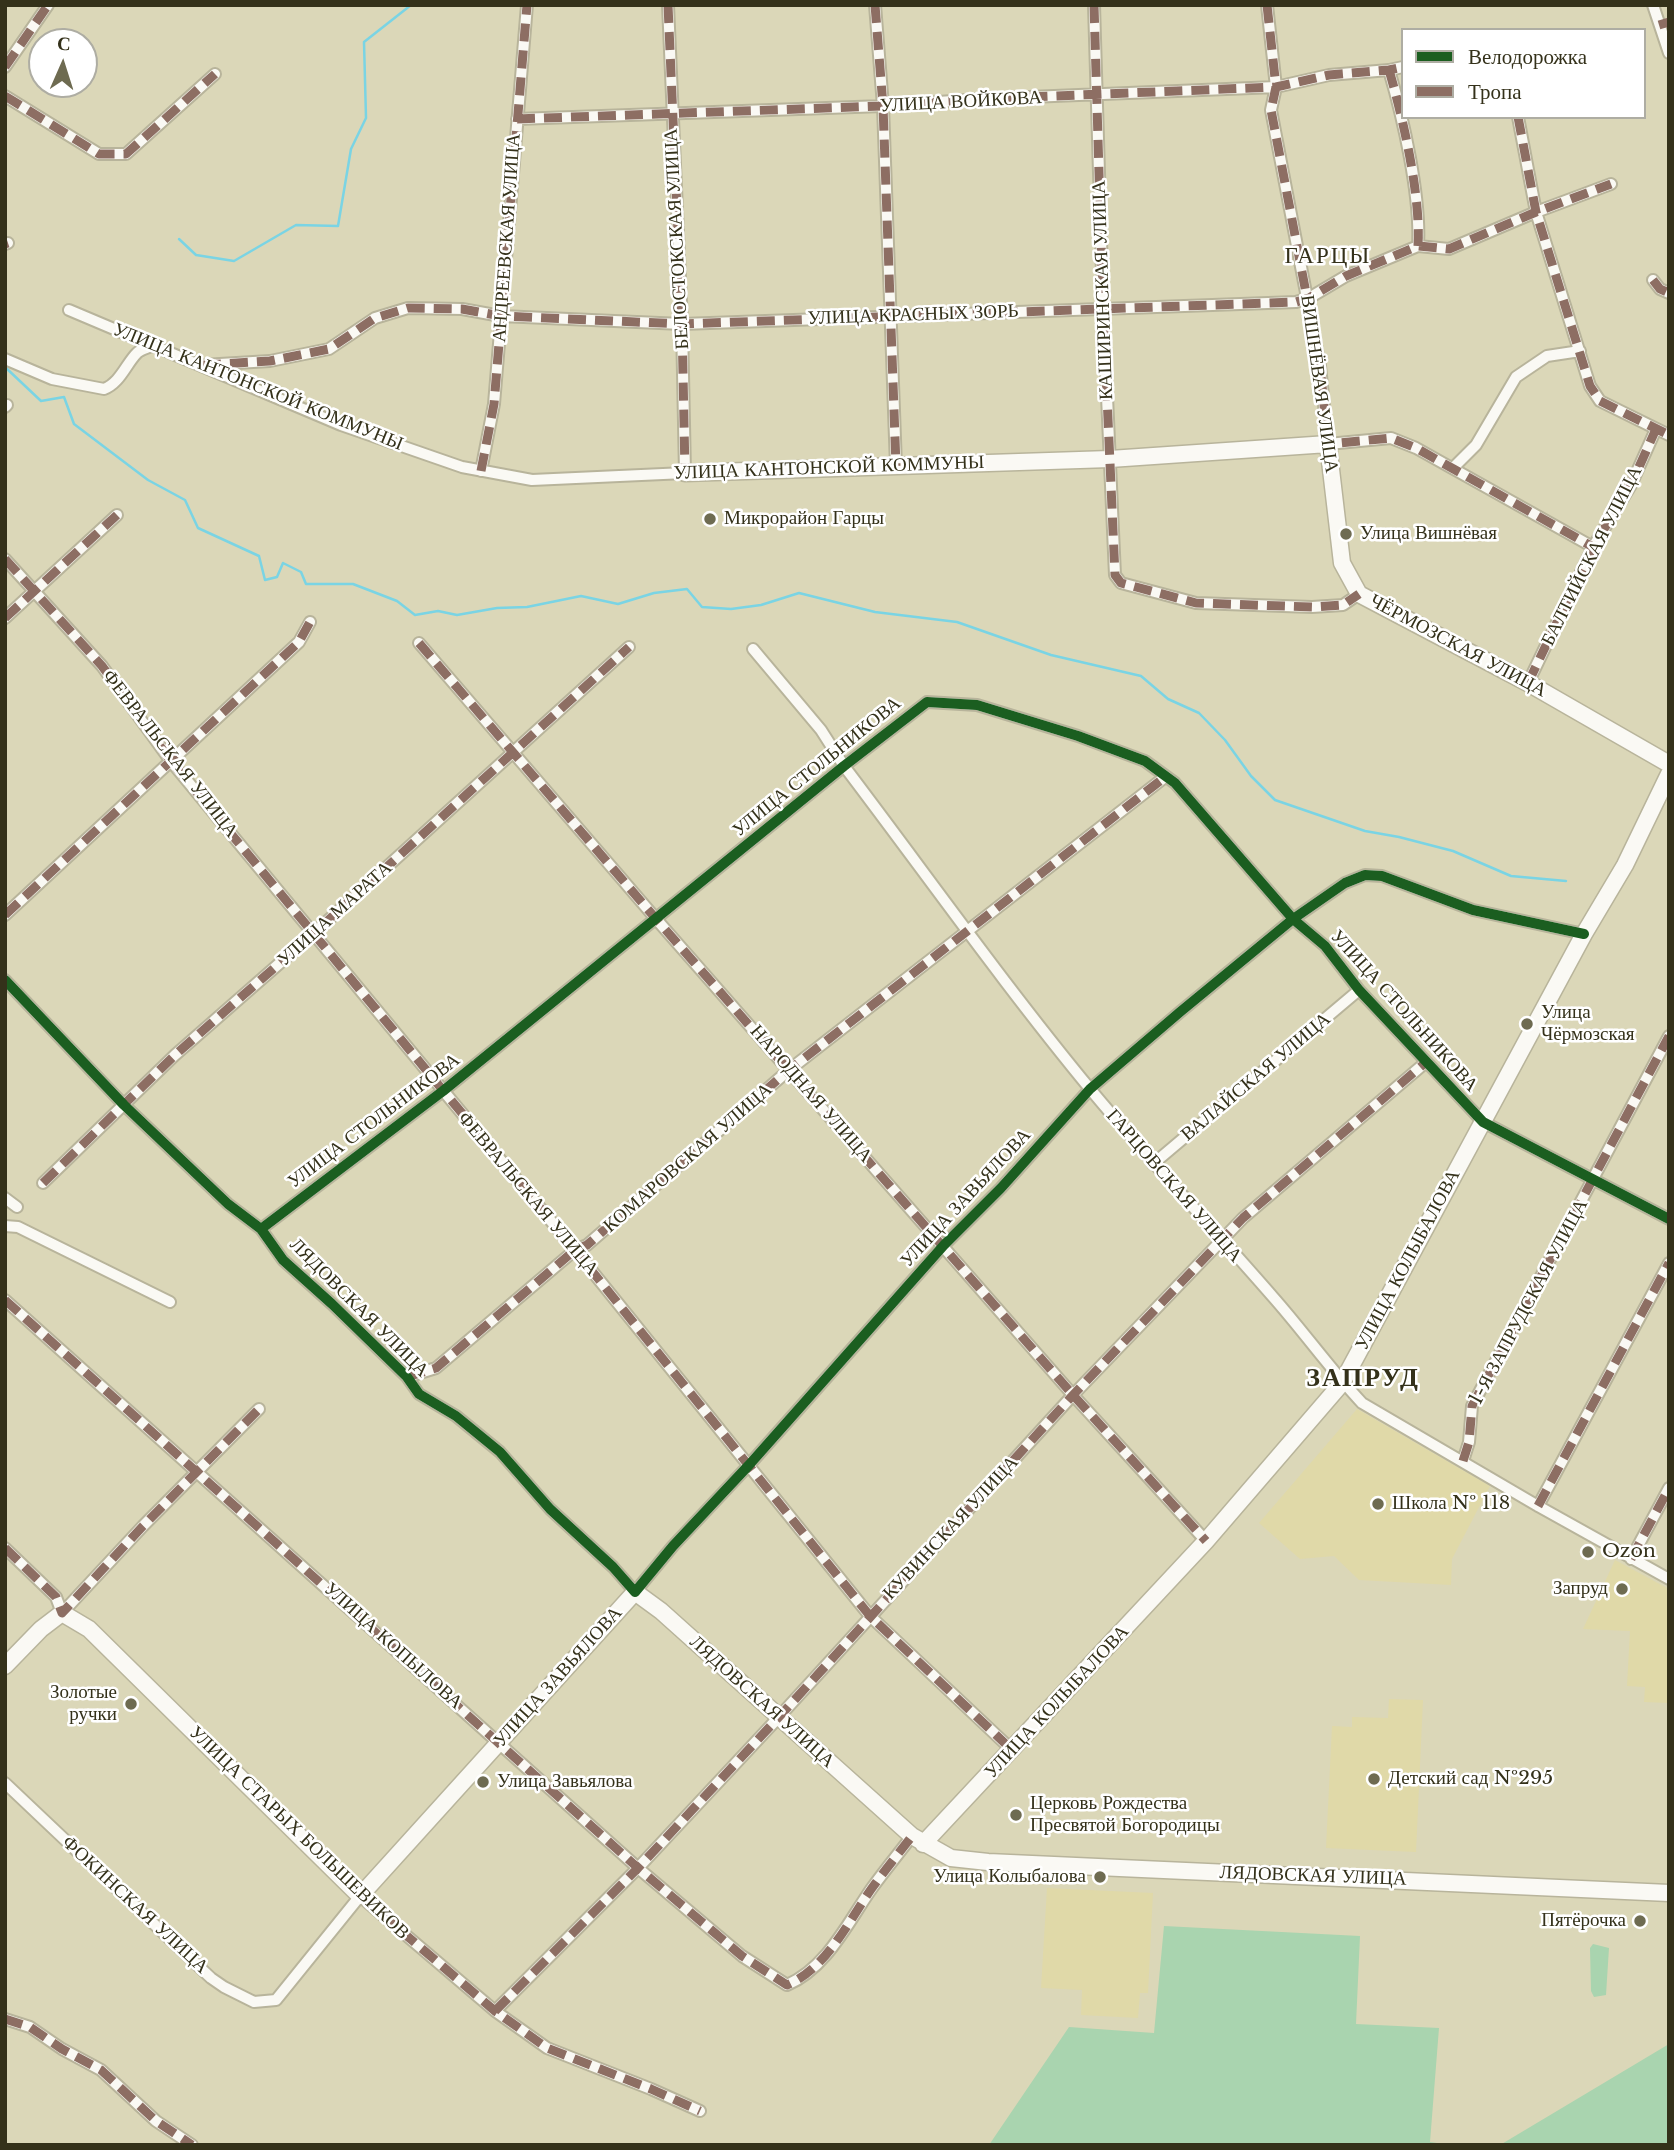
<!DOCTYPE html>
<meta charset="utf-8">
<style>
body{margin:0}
#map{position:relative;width:1674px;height:2150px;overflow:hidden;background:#dbd7b8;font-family:"Libre Baskerville",serif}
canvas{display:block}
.frame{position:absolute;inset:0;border:7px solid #34311a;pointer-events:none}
.legend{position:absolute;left:1401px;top:28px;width:245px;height:91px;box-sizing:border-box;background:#fff;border:2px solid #aeada3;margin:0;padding:9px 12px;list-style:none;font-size:21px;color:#34311a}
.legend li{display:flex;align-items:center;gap:14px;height:35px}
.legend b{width:35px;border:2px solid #aeada3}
.north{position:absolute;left:28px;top:28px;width:70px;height:70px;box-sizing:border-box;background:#fff;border:2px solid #aeada3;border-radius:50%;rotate:3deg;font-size:19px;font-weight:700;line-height:28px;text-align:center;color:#34311a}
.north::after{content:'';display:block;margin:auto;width:24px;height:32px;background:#6e6b51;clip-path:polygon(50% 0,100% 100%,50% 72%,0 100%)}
</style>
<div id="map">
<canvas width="1674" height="2150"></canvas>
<div class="frame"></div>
<ul class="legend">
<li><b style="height:9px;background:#1b5e20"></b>Велодорожка</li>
<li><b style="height:9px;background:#8d6e63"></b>Тропа</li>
</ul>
<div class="north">С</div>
</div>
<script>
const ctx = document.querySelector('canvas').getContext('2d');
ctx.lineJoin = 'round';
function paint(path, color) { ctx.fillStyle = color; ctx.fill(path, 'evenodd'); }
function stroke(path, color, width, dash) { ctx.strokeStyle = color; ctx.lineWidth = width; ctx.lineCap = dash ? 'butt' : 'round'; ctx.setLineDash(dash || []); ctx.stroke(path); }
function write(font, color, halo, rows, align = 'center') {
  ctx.font = font + ' "Libre Baskerville",serif'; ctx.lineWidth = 5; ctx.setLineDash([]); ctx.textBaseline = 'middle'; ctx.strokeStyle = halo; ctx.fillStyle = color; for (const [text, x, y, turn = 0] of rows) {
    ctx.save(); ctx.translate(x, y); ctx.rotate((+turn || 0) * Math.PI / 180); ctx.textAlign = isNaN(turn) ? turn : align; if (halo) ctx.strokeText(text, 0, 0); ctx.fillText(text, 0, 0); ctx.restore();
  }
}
paint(new Path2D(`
 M1357,1409L1490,1486L1452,1559L1451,1585L1359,1580L1334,1556L1300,1559L1259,1523Z
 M1615,1560L1669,1589V1703L1644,1702L1645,1687L1627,1686L1630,1631L1583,1629Z
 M1389,1699L1423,1700L1416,1852L1326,1848L1332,1726L1352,1727V1717L1388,1718Z
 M1047,1888L1153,1893L1148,1993H1140L1138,2018L1081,2015L1082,1990L1041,1988Z`), '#e0d9a8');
paint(new Path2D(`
 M1164,1926L1360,1936L1356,2024L1439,2028L1430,2142L1451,2145H989L1069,2027L1154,2033Z
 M1593,1944L1609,1948L1606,1995L1594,1997L1591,1991L1590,1948Z
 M1669,2044V2145H1500Z`), '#a9d4af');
stroke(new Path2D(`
 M179,239L196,255L234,261L296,225L338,226L351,149L366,118L364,42L411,5
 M5,367L41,401L64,397L74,424L148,480L185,500L198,528L259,556L265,580L277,577L283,563L301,572L306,584H353L397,601L415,615L438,611L457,615L497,608L527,607L581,596L618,604L654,593L687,589L702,607L731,609L761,605L799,593L875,612L957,622L1051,655L1141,676L1168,699L1199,713L1225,740L1251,776L1275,800L1365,831L1399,837L1453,851L1511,876L1566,881`), '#7ad4e4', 2.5);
const street = new Path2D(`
 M875,5L883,106L896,466
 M1094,5L1103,307L1115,575L1121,583L1196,603L1312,607L1343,605L1359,594
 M1267,5L1276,87L1271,110L1320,366L1328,444L1391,438L1416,448L1593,547
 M1653,5L1669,53
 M5,67L48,5
 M1389,70C1403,118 1421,196 1418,246
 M5,96L99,154H126L215,74
 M1518,117L1536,212L1590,386L1600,401L1669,435
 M517,119L883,106L980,99L1276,87L1329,75L1389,70L1403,67
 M5,244L8,243
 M1653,280L1660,289L1669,293
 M69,310L341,425L462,467L532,480L685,473L682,324L668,5
 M5,359L52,379L104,389C120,383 126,364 137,353C141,349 148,348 153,345
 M203,365L270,361L329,349L375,318L408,308L462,309L501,316L682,324L1296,302L1309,298L1346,276L1418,246L1449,249L1536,212L1611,184
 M5,407L7,405
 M1453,468L1476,445L1516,377L1547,356L1580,351
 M481,471L494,404L527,5
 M5,559L102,666L170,760L575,1250L870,1616L1012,1750
 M5,618L117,515
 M419,643L657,920L1073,1395L1206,1541
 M753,649L821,730L844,766C926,874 1005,986 1091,1090C1150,1161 1213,1228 1273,1297C1304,1332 1330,1369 1362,1403L1538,1506L1669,1579
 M1528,683L1593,547L1631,485L1656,429
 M5,915L299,642L310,622
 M5,980L124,1105L228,1204L261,1229L283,1260L332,1304L407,1377L419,1394L456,1416L500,1452L550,1509L613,1567L635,1592L673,1546L749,1465L944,1245L1001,1188L1090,1089L1180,1012L1293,919L1345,883L1365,875L1382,876L1473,910L1584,934
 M1153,1164L1359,990
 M43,1183L175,1055L313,934L629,647
 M5,1198L17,1207
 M5,1226L18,1227L170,1302
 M261,1229L443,1091L844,766L927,702L977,705L1078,736L1145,761L1175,783L1293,919L1325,946L1359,990L1483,1122L1669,1219
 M5,1300L638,1868L742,1956L787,1985C827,1968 848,1922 872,1888C885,1870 899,1853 912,1836
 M407,1377L436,1368L575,1250L587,1245L789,1070L1165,777
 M1463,1461L1469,1442L1472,1406L1669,1036
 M1538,1506L1669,1263
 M5,1548L56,1597L62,1613L143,1526L259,1409
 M1631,1559L1669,1488
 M5,1783L211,1978L224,1987L254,2002L276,2000L360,1896L495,2011L547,2048L651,2089L700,2111
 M495,2011L638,1868L778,1718L1073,1395L1243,1218L1425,1063
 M5,2019L30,2027L62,2049L101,2070L156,2121L192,2145`);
const secondary = new Path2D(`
 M685,473L1110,459L1328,444L1342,563L1359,594L1528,683L1669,764
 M5,1666L41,1629L62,1613L89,1629L360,1896L635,1592L661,1611L912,1836L951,1858L988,1862L1669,1893
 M923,1844L1206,1541L1342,1383L1584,934L1625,865L1669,774`);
stroke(street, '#b8b49b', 14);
stroke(secondary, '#b8b49b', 19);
stroke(street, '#faf9f4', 10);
stroke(secondary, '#faf9f4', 16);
stroke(new Path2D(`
 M668,5L682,324L685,473
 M875,5L883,106L896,466
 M1094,5L1103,307L1115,575L1121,583L1196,603L1312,607L1343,605L1359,594
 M1267,5L1276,87L1271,110L1320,366L1328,444L1391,438L1416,448L1593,547
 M1659,25L1669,22
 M5,67L48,5
 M1389,70C1403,118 1421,196 1418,246
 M5,96L99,154H126L215,74
 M1518,117L1536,212L1590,386L1600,401L1669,435
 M517,119L883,106L980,99L1276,87L1329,75L1389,70L1403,67
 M5,244L8,243
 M1653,280L1660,289L1669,293
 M203,365L270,361L329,349L375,318L408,308L462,309L501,316L682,324L1296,302L1309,298L1346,276L1418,246L1449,249L1536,212L1611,184
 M481,471L494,404L527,5
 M5,559L102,666L170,760L575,1250L870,1616L1012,1750
 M5,618L117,515
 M419,643L657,920L1073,1395L1206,1541
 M1528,683L1593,547L1631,485L1656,429
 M5,915L299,642L310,622
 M43,1183L175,1055L313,934L629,647
 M5,1300L638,1868L742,1956L787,1985C827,1968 848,1922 872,1888C885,1870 899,1853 912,1836
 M407,1377L436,1368L575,1250L587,1245L789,1070L1165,777
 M1463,1461L1469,1442L1472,1406L1669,1036
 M1538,1506L1669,1263
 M5,1548L56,1597L62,1613L143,1526L259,1409
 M1631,1559L1669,1488
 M360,1896L495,2011L547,2048L651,2089L700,2111
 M495,2011L638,1868L778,1718L1073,1395L1243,1218L1425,1063
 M5,2019L30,2027L62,2049L101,2070L156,2121L192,2145`), '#8d6e63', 9, [18, 9]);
stroke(new Path2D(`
 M5,980L124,1105L228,1204L261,1229L283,1260L332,1304L407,1377L419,1394L456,1416L500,1452L550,1509L613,1567L635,1592L673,1546L749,1465L944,1245L1001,1188L1090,1089L1180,1012L1293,919L1345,883L1365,875L1382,876L1473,910L1584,934
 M261,1229L443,1091L844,766L927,702L977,705L1078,736L1145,761L1175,783L1293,919L1325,946L1359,990L1483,1122L1669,1219`), '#1b5e20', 10);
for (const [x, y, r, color] of [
 [710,519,7,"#6e6b51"],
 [1346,534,7,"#6e6b51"],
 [1527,1024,7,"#6e6b51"],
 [1378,1504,7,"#6e6b51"],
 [1588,1552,7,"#6e6b51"],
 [1622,1589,7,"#6e6b51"],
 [131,1704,7,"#6e6b51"],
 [1374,1779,7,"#6e6b51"],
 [483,1782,7,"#6e6b51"],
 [1016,1815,7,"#6e6b51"],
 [1100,1877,7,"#6e6b51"],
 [1640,1921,7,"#6e6b51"]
]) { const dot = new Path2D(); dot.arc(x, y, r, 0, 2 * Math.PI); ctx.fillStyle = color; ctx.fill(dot); stroke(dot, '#fff', 2.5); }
write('19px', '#34311a', '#fff', [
 ["УЛИЦА ВОЙКОВА",961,102,-3],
 ["АНДРЕЕВСКАЯ УЛИЦА",507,238,-86],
 ["БЕЛОСТОКСКАЯ УЛИЦА",677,239,-93],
 ["КАШИРИНСКАЯ УЛИЦА",1103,290,-92],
 ["УЛИЦА КРАСНЫХ ЗОРЬ",913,315,-2],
 ["ВИШНЁВАЯ УЛИЦА",1319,384,82],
 ["УЛИЦА КАНТОНСКОЙ КОММУНЫ",258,387,22],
 ["УЛИЦА КАНТОНСКОЙ КОММУНЫ",829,468,-2],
 ["БАЛТИЙСКАЯ УЛИЦА",1592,556,-63],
 ["ЧЁРМОЗСКАЯ УЛИЦА",1458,646,28],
 ["ФЕВРАЛЬСКАЯ УЛИЦА",170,754,52],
 ["УЛИЦА СТОЛЬНИКОВА",817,767,-39],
 ["УЛИЦА МАРАТА",335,914,-42],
 ["УЛИЦА СТОЛЬНИКОВА",1404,1011,48],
 ["ВАЛАЙСКАЯ УЛИЦА",1256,1077,-40],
 ["НАРОДНАЯ УЛИЦА",811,1094,49],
 ["УЛИЦА СТОЛЬНИКОВА",374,1121,-37],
 ["КОМАРОВСКАЯ УЛИЦА",688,1158,-41],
 ["ГАРЦОВСКАЯ УЛИЦА",1174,1186,49],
 ["ФЕВРАЛЬСКАЯ УЛИЦА",528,1194,50],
 ["УЛИЦА ЗАВЬЯЛОВА",966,1198,-47],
 ["УЛИЦА КОЛЫБАЛОВА",1408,1260,-62],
 ["1-Я ЗАПРУДСКАЯ УЛИЦА",1529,1302,-62],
 ["ЛЯДОВСКАЯ УЛИЦА",359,1308,45],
 ["КУВИНСКАЯ УЛИЦА",951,1528,-47],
 ["УЛИЦА КОПЫЛОВА",393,1646,42],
 ["УЛИЦА ЗАВЬЯЛОВА",558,1677,-48],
 ["ЛЯДОВСКАЯ УЛИЦА",762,1702,42],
 ["УЛИЦА КОЛЫБАЛОВА",1057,1702,-47],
 ["УЛИЦА СТАРЫХ БОЛЬШЕВИКОВ",299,1833,44],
 ["ЛЯДОВСКАЯ УЛИЦА",1313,1876,2],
 ["ФОКИНСКАЯ УЛИЦА",135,1905,43]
]);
write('19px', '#34311a', '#fff', [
 ["Микрорайон Гарцы",724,519],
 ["Улица Вишнёвая",1360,534],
 ["Улица",1541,1013],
 ["Чёрмозская",1541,1035],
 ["Школа № 118",1392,1504],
 ["Ozon",1602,1552],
 ["Запруд",1608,1589,"right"],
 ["Золотые",117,1693,"right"],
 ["ручки",117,1715,"right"],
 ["Детский сад №295",1388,1779],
 ["Улица Завьялова",497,1782],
 ["Церковь Рождества",1030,1804],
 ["Пресвятой Богородицы",1030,1826],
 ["Улица Колыбалова",1086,1877,"right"],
 ["Пятёрочка",1626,1921,"right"]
], 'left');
ctx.letterSpacing = '2px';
write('23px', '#34311a', '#fff', [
 ["ГАРЦЫ",1328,257]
]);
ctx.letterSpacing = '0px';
ctx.letterSpacing = '2px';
write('bold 26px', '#34311a', '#fff', [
 ["ЗАПРУД",1363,1379]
]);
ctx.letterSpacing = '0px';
</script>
